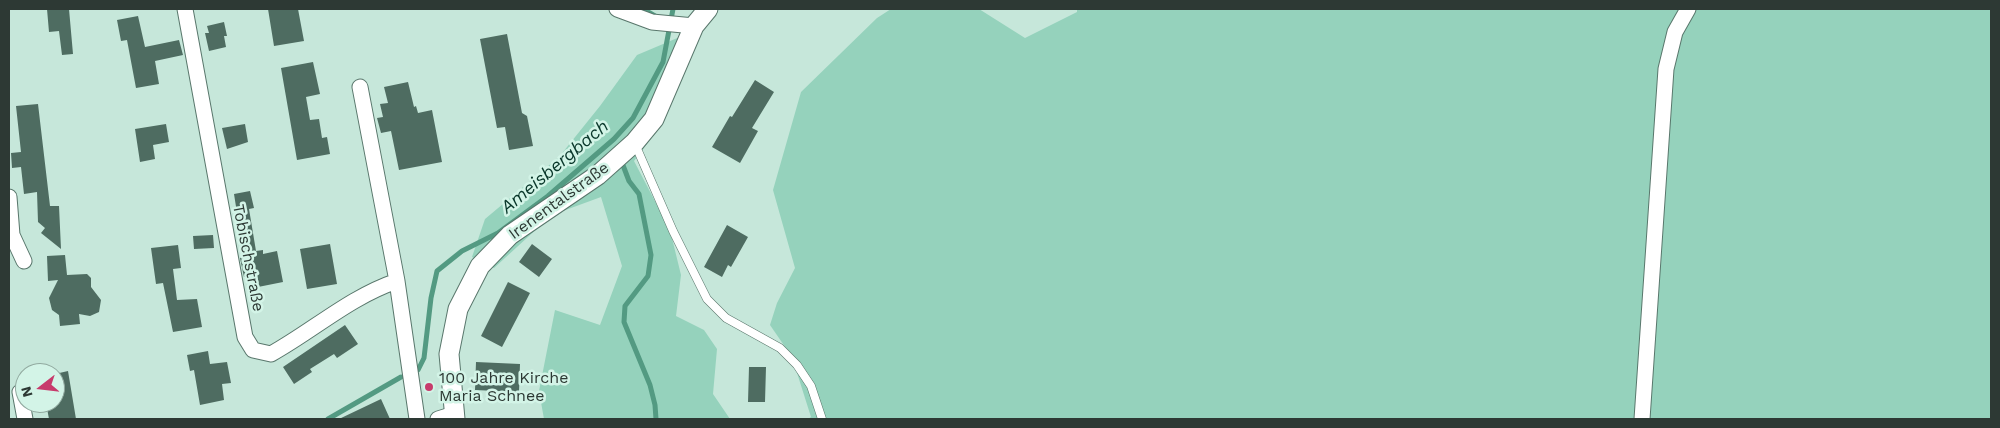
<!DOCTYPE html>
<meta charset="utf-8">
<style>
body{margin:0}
#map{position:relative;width:2000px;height:428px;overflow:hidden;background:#c6e7da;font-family:"Work Sans",sans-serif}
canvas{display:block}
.frame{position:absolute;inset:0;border:10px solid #2d3934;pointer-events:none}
.north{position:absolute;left:15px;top:363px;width:50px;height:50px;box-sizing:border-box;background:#d3f4e7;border:1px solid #91a99f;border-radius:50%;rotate:254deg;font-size:14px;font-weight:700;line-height:20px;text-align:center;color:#2d3934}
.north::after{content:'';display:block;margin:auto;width:18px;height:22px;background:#c73b6c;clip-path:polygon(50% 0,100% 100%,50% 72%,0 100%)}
</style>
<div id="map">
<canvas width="2000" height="428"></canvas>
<div class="frame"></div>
<div class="north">N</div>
</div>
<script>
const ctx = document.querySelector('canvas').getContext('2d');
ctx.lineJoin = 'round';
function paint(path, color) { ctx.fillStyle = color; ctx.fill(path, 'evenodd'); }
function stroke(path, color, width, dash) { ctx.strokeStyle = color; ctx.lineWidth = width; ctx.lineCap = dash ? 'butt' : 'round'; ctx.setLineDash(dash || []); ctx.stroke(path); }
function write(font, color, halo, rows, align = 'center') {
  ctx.font = font + ' "Work Sans",sans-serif'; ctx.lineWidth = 5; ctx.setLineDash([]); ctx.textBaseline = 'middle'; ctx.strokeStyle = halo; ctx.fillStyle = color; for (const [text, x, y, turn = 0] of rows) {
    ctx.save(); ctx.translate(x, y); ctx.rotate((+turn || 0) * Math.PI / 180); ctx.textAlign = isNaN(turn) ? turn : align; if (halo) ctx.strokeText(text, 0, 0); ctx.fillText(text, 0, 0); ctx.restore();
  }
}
paint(new Path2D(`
 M891,9H979L1025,38L1077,12V9H1991V419H808L811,417L792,357L770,325L777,303L795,268L773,190L801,92L877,18Z
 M701,28L660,127L634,161L670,230L681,275L676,316L704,330L717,349L713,394L730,419H544L539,391L555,310L600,325L622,266L601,197L552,215L494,268L472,257L485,219L559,157L600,106L637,55Z`), '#95d2bc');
stroke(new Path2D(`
 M643,9L655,16
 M621,160L629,181L639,194L651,255L648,276L625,306L624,322L650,385L655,405L656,419
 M418,370L424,358L431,298L437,271L462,251L498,233L548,196L614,139L633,118L663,62L673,9
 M328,419L401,377`), '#539a82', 5);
paint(new Path2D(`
 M47,9H69L73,54L62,55L59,31L49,32Z
 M268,9H298L304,41L274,46Z
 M138,16L145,47L179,40L183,55L155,61L159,84L136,88L127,40L121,41L117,20Z
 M224,22L227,36H224L226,47L209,51L205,33H209L207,26Z
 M507,34L522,113L527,116L533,146L509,150L505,127L497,128L480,39Z
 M313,62L320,94L306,97L310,120L319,119L322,138L327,137L330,154L297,160L281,68Z
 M755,80L774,92L752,128L758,131L740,163L712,147L730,116L732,117Z
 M408,82L414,107L416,106L418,113L432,110L442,162L399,170L391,131L381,133L377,118L383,117L380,104L388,103L384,87Z
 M38,104L50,206H59L61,249L41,233L45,228L38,222L37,192L24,194L21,167L12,168L11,153L21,152L16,106Z
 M166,124L169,142L153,145L155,159L140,162L135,129Z
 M245,124L248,142L227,149L222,128Z
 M250,191L254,208L249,209L256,251L263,250V254L277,251L283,282L258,287L257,279H251V276L244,277L240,258L244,257L234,194Z
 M727,225L748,237L731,267L728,265L722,277L704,267Z
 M213,235L214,248L194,249L193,236Z
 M330,244L337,284L307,289L300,249Z
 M532,244L552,259L539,277L519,262Z
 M178,245L181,268L173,269L177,300L197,299L202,327L173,332L163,283L156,284L151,248Z
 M65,255L67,275L87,274L91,278V287L101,300L99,312L90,316L79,314L80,324L60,326L59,315L52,310L49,298L58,280L48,281L47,256Z
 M508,282L530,293L502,347L481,336Z
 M345,325L358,344L337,358L334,354L310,369L312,372L294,384L283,367Z
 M208,351L210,364L227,362L231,383L222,384L224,400L200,405L194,370L190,371L187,355Z
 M476,362L520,364L519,392L475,390Z
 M749,367H766L765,402H748Z
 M68,371L76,419H49L46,403H55V374Z
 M381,399L390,419H339Z`), '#4e6c61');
const service = new Path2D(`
 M635,144L673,231L707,299L726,318L780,348L797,365L811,386L822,419`);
const minor = new Path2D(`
 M185,9L245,337L253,350L271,354C314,330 350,297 397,281L417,419
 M617,9L652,22L694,26
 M360,87L397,281
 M9,197L12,235L24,261
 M20,392L25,419
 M438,419L454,414
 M1642,419L1666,69L1675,32L1688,9`);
const tertiary = new Path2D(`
 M455,419L449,354L458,309L480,266L510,235L598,175L635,142L654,119L694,26L708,9`);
stroke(service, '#59776c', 9);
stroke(minor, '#59776c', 17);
stroke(tertiary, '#59776c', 21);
stroke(service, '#fff', 8);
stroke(minor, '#fff', 15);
stroke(tertiary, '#fff', 19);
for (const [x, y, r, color] of [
 [429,387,5,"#c73b6c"]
]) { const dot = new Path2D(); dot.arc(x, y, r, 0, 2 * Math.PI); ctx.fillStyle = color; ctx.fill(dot); stroke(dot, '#d3f4e7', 2); }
write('16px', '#2d3934', '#d3f4e7', [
 ["Irenentalstraße",559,201,-36],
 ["Tobischstraße",248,258,79]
]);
write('16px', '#2d3934', '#d3f4e7', [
 ["100 Jahre Kirche",439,378],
 ["Maria Schnee",439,396]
], 'left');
write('italic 18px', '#09372a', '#d3f4e7', [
 ["Ameisbergbach",555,167,-40]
]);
</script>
